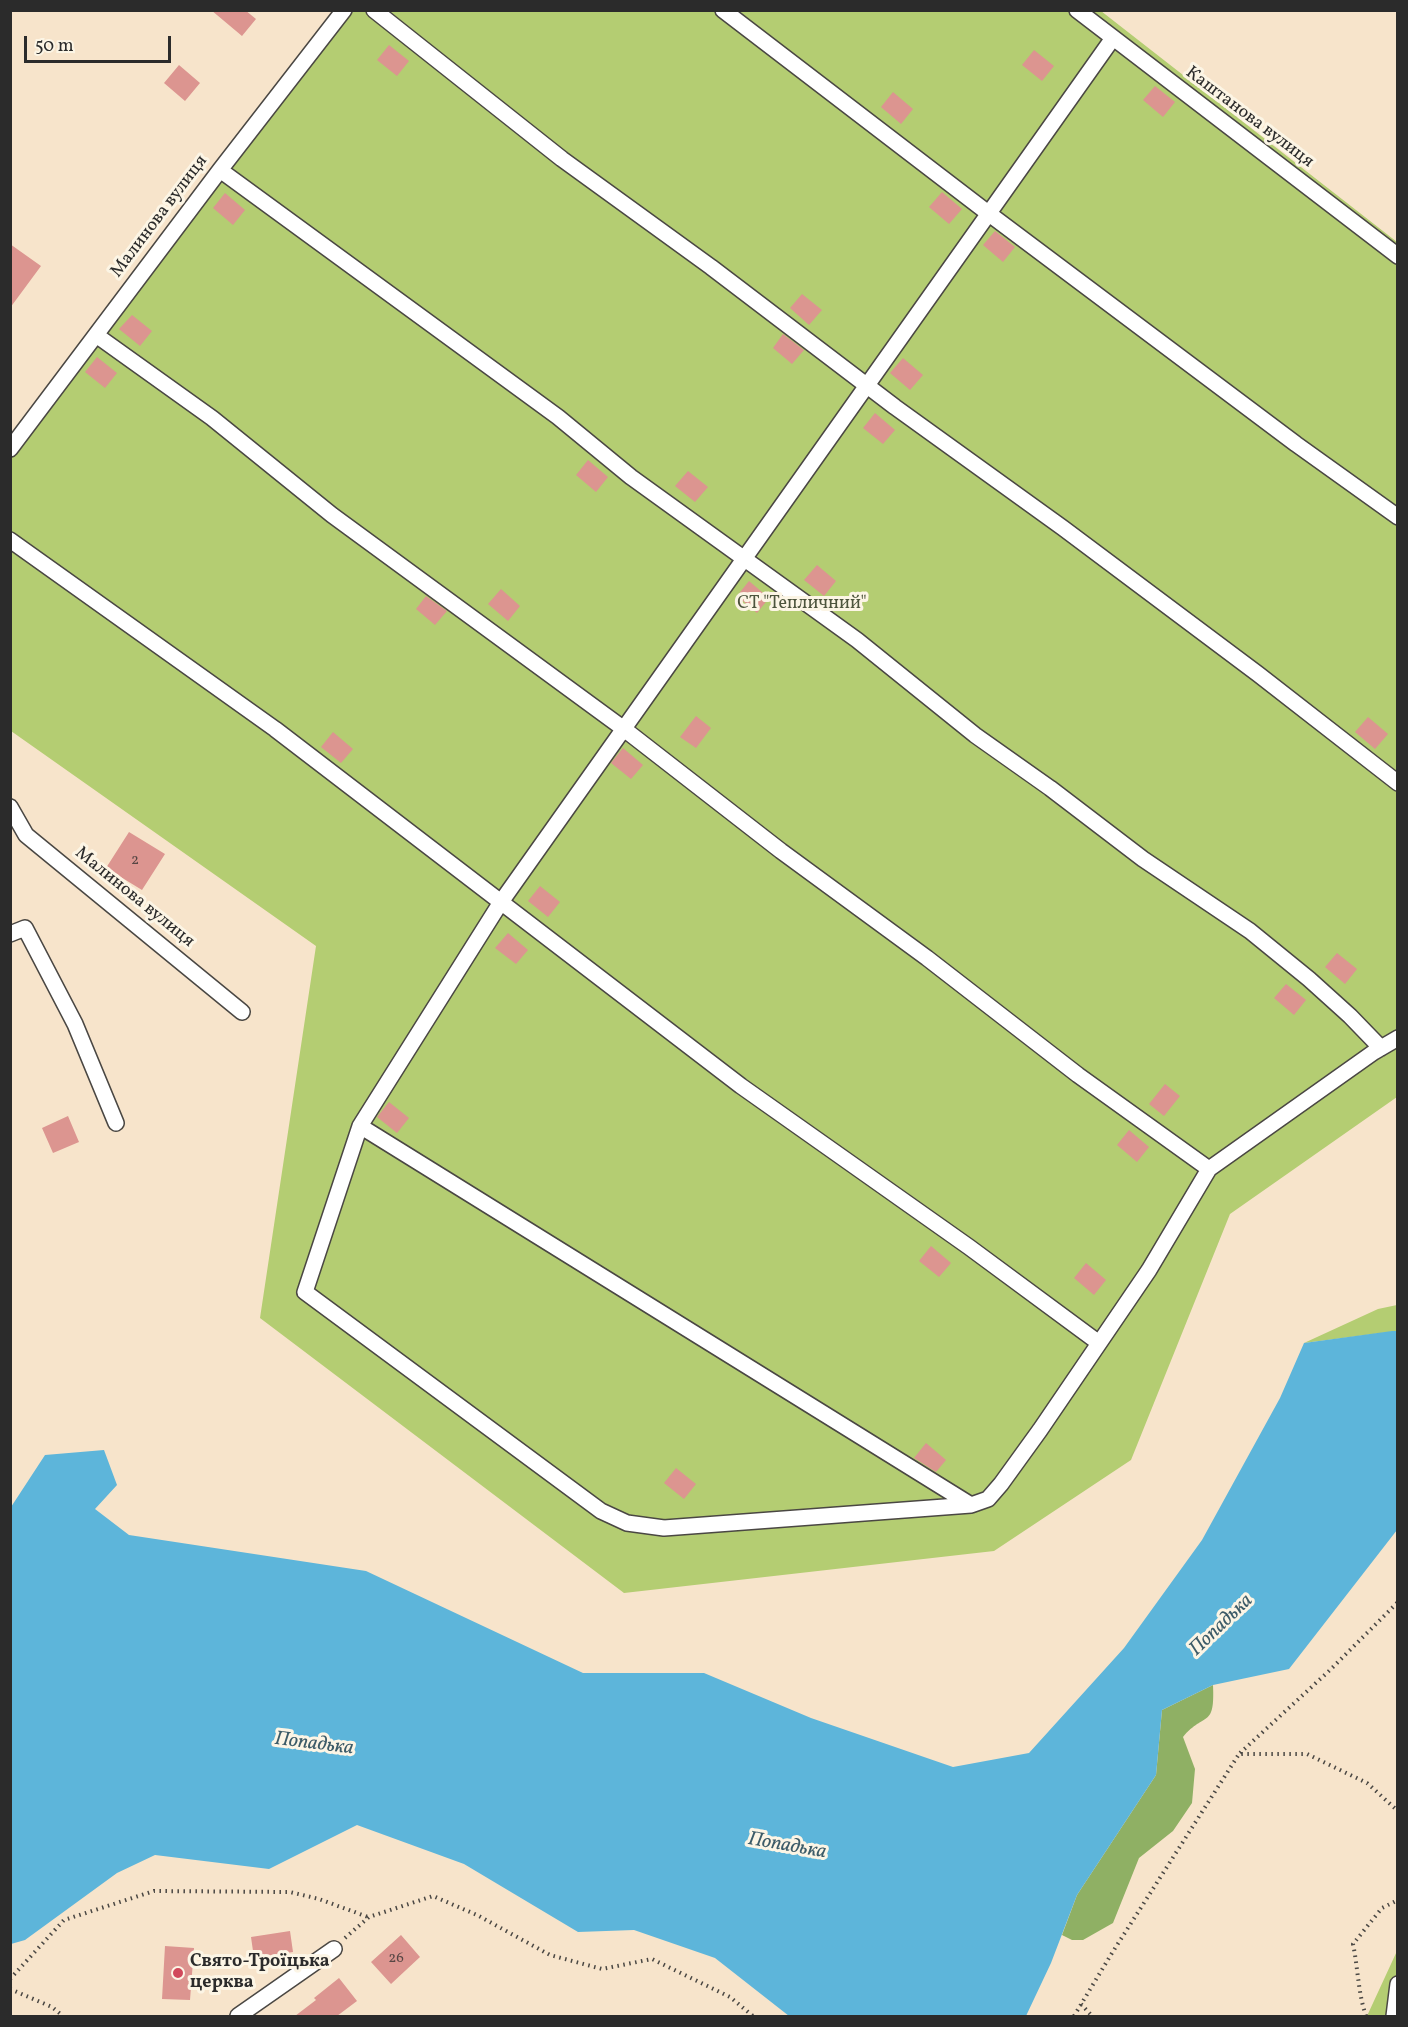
<!DOCTYPE html>
<meta charset="utf-8">
<style>
body{margin:0}
#map{position:relative;width:1408px;height:2027px;overflow:hidden;background:#f7e4cb;font-family:Vollkorn,serif}
canvas{display:block}
.frame{position:absolute;inset:0;border:12px solid #2b2b2b;pointer-events:none}
.scale{position:absolute;left:24px;top:36px;width:147px;height:27px;box-sizing:border-box;border:3px solid #2b2b2b;border-top:0;padding-left:8px;font-size:18px;line-height:21px;white-space:nowrap;color:#2b2b2b;-webkit-text-stroke:4px #fcf5e5;paint-order:stroke}
</style>
<div id="map">
<canvas width="1408" height="2027"></canvas>
<div class="frame"></div>
<div class="scale">50 m</div>
</div>
<script>
const ctx = document.querySelector('canvas').getContext('2d');
ctx.lineJoin = 'round';
function paint(path, color) { ctx.fillStyle = color; ctx.fill(path, 'evenodd'); }
function stroke(path, color, width, dash) { ctx.strokeStyle = color; ctx.lineWidth = width; ctx.lineCap = dash ? 'butt' : 'round'; ctx.setLineDash(dash || []); ctx.stroke(path); }
function write(font, color, halo, rows, align = 'center') {
  ctx.font = font + ' Vollkorn,serif'; ctx.lineWidth = 6; ctx.setLineDash([]); ctx.textBaseline = 'middle'; ctx.strokeStyle = halo; ctx.fillStyle = color; for (const [text, x, y, turn = 0] of rows) {
    ctx.save(); ctx.translate(x, y); ctx.rotate((+turn || 0) * Math.PI / 180); ctx.textAlign = isNaN(turn) ? turn : align; if (halo) ctx.strokeText(text, 0, 0); ctx.fillText(text, 0, 0); ctx.restore();
  }
}
paint(new Path2D(`
 M337,11H1101L1397,242V1097L1230,1214L1131,1460L994,1551L624,1593L260,1318L316,946L11,731L10,442Z
 M1397,1305V1331L1304,1343L1378,1309Z
 M1397,1951V2016H1367Z`), '#b4cd72');
paint(new Path2D(`
 M1213,1685C1215,1729 1205,1711 1183,1737L1195,1769L1192,1803L1173,1831L1139,1858L1113,1923L1083,1940H1072L1062,1935L1077,1895L1156,1775L1162,1710Z`), '#8fb064');
paint(new Path2D(`
 M1392,1331H1398L1397,1530L1289,1669L1213,1685L1162,1710L1156,1775L1077,1895L1051,1963L1026,2016H789L715,1958L634,1930L578,1932L464,1864L357,1825L269,1869L155,1855L117,1873L25,1940L11,1944V1507L45,1455L104,1450L117,1485L95,1509L129,1535L366,1571L583,1673H704L811,1718L953,1767L1029,1753L1124,1648L1202,1540L1280,1398L1304,1343Z`), '#5db5da');
paint(new Path2D(`
 M211,10H245L256,19L242,36Z
 M389,45L409,61L397,76L377,60Z
 M1034,50L1054,66L1042,81L1022,65Z
 M179,65L200,83L185,101L164,83Z
 M1155,86L1175,102L1163,117L1143,100Z
 M893,92L913,109L901,124L881,107Z
 M942,192L962,209L949,224L929,207Z
 M225,193L245,210L233,225L213,208Z
 M995,231L1015,247L1003,262L983,245Z
 M10,244L41,266L10,308Z
 M802,294L822,310L809,325L790,308Z
 M132,315L152,331L140,346L119,329Z
 M783,334L804,350L792,364L773,348Z
 M97,357L117,373L105,388L85,372Z
 M903,358L923,375L910,390L890,373Z
 M875,413L895,430L883,444L863,428Z
 M588,460L608,477L596,492L576,475Z
 M688,471L708,487L695,502L675,486Z
 M817,565L836,581L824,596L804,580Z
 M749,581L769,598L757,613L737,596Z
 M501,589L520,606L508,621L488,604Z
 M426,596L447,611L435,625L416,609Z
 M696,716L711,728L696,748L680,737Z
 M1368,717L1388,734L1375,749L1355,732Z
 M333,732L353,749L341,763L321,747Z
 M623,748L643,765L631,779L611,763Z
 M129,832L165,854L142,890L106,868Z
 M540,886L560,902L548,917L528,901Z
 M508,933L528,950L516,964L495,948Z
 M1337,953L1357,969L1345,984L1325,967Z
 M1286,984L1306,1000L1294,1015L1274,998Z
 M1165,1084L1180,1096L1164,1116L1149,1104Z
 M389,1102L409,1118L397,1133L377,1117Z
 M68,1116L79,1142L53,1153L42,1128Z
 M1129,1130L1149,1147L1137,1162L1117,1145Z
 M931,1246L951,1263L939,1277L919,1261Z
 M1086,1263L1106,1280L1094,1295L1074,1278Z
 M926,1443L946,1460L936,1472L914,1458Z
 M676,1468L696,1484L684,1499L664,1483Z
 M290,1931L293,1952L254,1958L251,1937Z
 M401,1935L420,1957L391,1984L371,1962Z
 M165,1946L194,1948L190,2000L162,1999Z
 M339,1978L357,2001L337,2016H295L316,2000L314,1998Z`), '#dc9590');
const street = new Path2D(`
 M374,10L562,159L711,267L895,407L1063,528L1258,674L1398,783
 M723,10L988,213L1296,444L1398,517
 M1077,10L1398,256
 M1113,38L501,902L360,1126L305,1292L601,1511L627,1523L664,1528L971,1505L988,1499L1001,1484L1040,1430L1149,1270L1209,1169
 M220,170L558,417L631,477L857,640L975,735L1050,788L1143,859L1250,931L1309,979L1350,1016L1381,1048
 M96,335L212,418L332,515L624,729L781,851L927,958L1078,1075L1209,1169L1374,1052L1398,1038
 M10,449L220,170L344,10
 M10,540L275,729L741,1086L969,1247L1099,1343
 M10,807L26,835L242,1012
 M10,934L25,928L75,1024L116,1123
 M360,1126L971,1505
 M238,2016L334,1949
 M1394,2016L1398,1984`);
stroke(street, '#4a4743', 18);
stroke(new Path2D(`
 M1240,1753L1330,1670L1398,1602
 M345,1938L369,1917L433,1896L477,1915L550,1955L602,1969L652,1959L730,1997L753,2016
 M10,1979L64,1920L154,1891L290,1892L319,1899L368,1917
 M10,1989L52,2007L63,2016
 M1081,2004L1092,2016
 M1074,2016L1112,1953L1239,1754H1307L1367,1783L1398,1811
 M1366,2016C1358,1993 1358,1968 1353,1944L1382,1908L1398,1900`), '#4a4743', 4, [1.5, 4.5]);
stroke(street, '#fff', 15);
for (const [x, y, r, color] of [
 [178,1973,6,"#d1495b"]
]) { const dot = new Path2D(); dot.arc(x, y, r, 0, 2 * Math.PI); ctx.fillStyle = color; ctx.fill(dot); stroke(dot, '#fcf5e5', 2); }
write('15px', '#574644', null, [
 ["2",135,861],
 ["26",396,1959]
]);
write('18px', '#2b2b2b', '#fcf5e5', [
 ["Каштанова вулиця",1249,118,37],
 ["Малинова вулиця",160,217,-53],
 ["Малинова вулиця",134,898,39]
]);
write('18px', '#4d543d', '#fcf5e5', [
 ["СТ \"Тепличний\"",802,605]
]);
write('bold 18px', '#2b2b2b', '#fcf5e5', [
 ["Свято-Троїцька",190,1963],
 ["церква",190,1984]
], 'left');
write('italic 20px', '#3c5b68', '#fcf5e5', [
 ["Попадька",1222,1626,-44],
 ["Попадька",314,1745,7],
 ["Попадька",787,1847,10]
]);
</script>
